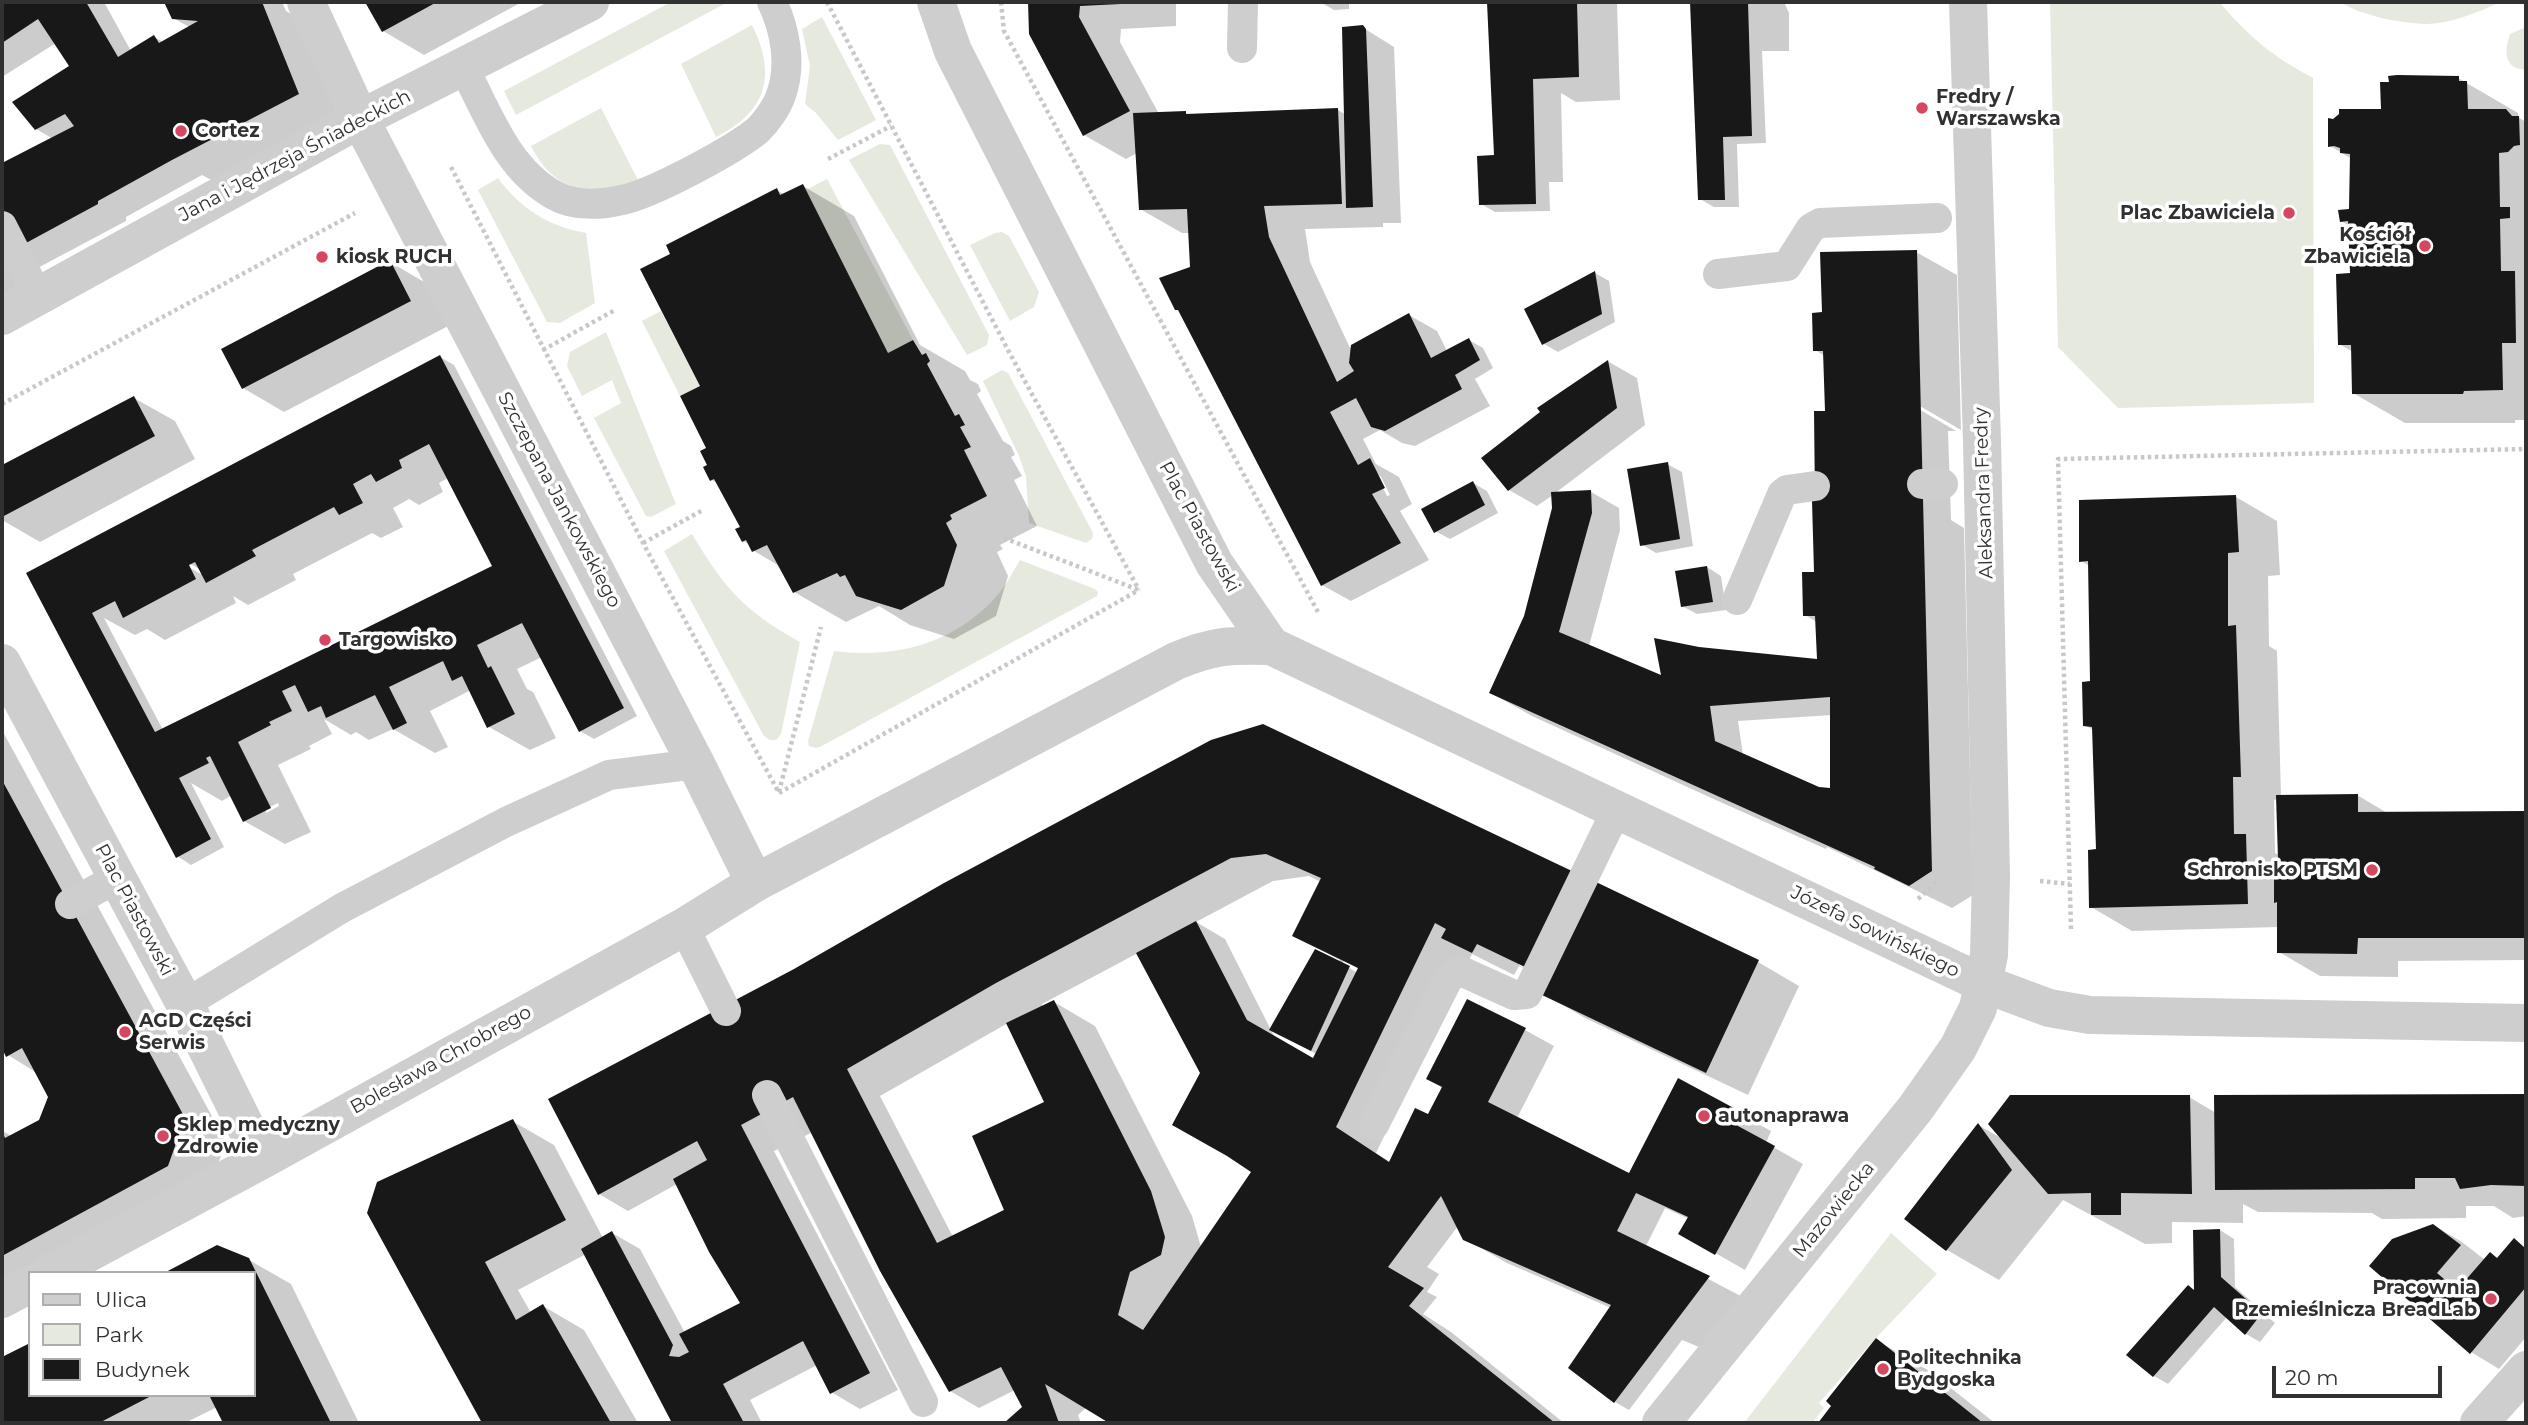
<!DOCTYPE html>
<meta charset="utf-8">
<style>
body{margin:0}
#map{position:relative;width:2528px;height:1425px;overflow:hidden;background:#fff;font-family:Montserrat,sans-serif}
canvas{display:block}
.frame{position:absolute;inset:0;border:4px solid #313131;pointer-events:none}
.legend{position:absolute;left:28px;top:1271px;width:228px;height:126px;box-sizing:border-box;background:#fff;border:2px solid #adadad;margin:0;padding:9px 12px;list-style:none;font-size:21px;color:#313131}
.legend li{display:flex;align-items:center;gap:14px;height:35px}
.legend b{width:35px;border:2px solid #adadad}
.scale{position:absolute;left:2272px;top:1366px;width:170px;height:32px;box-sizing:border-box;border:4px solid #313131;border-top:0;padding-left:9px;font-size:21px;line-height:24px;white-space:nowrap;color:#313131;-webkit-text-stroke:5px #fff;paint-order:stroke}
</style>
<div id="map">
<canvas width="2528" height="1425"></canvas>
<div class="frame"></div>
<ul class="legend">
<li><b style="height:9px;background:#cecece"></b>Ulica</li>
<li><b style="height:19px;background:#e5e9de"></b>Park</li>
<li><b style="height:19px;background:#181818"></b>Budynek</li>
</ul>
<div class="scale">20 m</div>
</div>
<script>
const ctx = document.querySelector('canvas').getContext('2d');
ctx.lineJoin = 'round';
function paint(path, color) { ctx.fillStyle = color; ctx.fill(path, 'evenodd'); }
function stroke(path, color, width, dash) { ctx.strokeStyle = color; ctx.lineWidth = width; ctx.lineCap = dash ? 'butt' : 'round'; ctx.setLineDash(dash || []); ctx.stroke(path); }
function write(font, color, halo, rows, align = 'center') {
  ctx.font = font + ' Montserrat,sans-serif'; ctx.lineWidth = 7; ctx.setLineDash([]); ctx.textBaseline = 'middle'; ctx.strokeStyle = halo; ctx.fillStyle = color; for (const [text, x, y, turn = 0] of rows) {
    ctx.save(); ctx.translate(x, y); ctx.rotate((+turn || 0) * Math.PI / 180); ctx.textAlign = isNaN(turn) ? turn : align; if (halo) ctx.strokeText(text, 0, 0); ctx.fillText(text, 0, 0); ctx.restore();
  }
}
paint(new Path2D(`
 M671,2H728L516,115L504,91Z
 M2050,2H2219C2251,38 2270,55 2313,78L2314,403L2118,408L2058,347Z
 M2340,2H2500C2480,12 2449,24 2426,24C2399,23 2363,16 2340,2Z
 M822,17L876,120L838,140L816,113L805,104L810,66L802,29Z
 M752,25C777,75 767,112 716,137L681,64Z
 M2526,27V70C2504,69 2504,51 2510,34Z
 M601,108L638,180C593,201 553,191 531,146Z
 M880,144L890,145L989,335L987,345L967,355L849,160Z
 M498,178C521,209 548,226 586,233L595,303L560,323L547,322L478,190Z
 M827,179L913,340L888,353L806,190Z
 M1002,232L1009,236L1039,292L1034,307L1010,321L970,245L995,233Z
 M661,311L700,386L680,396L642,321Z
 M606,332L676,504L651,517L646,516L594,418L621,403L612,380L582,396L567,366L570,352Z
 M1002,370L1008,373L1093,533L1092,539L1086,543L1029,523L1026,476L1019,456L983,381Z
 M692,534C725,589 744,611 800,642L781,734L776,740H770L764,736L664,551Z
 M1020,560L1095,589L1098,592L1097,596L820,747L816,748L809,746L808,741L834,651C897,659 958,643 1000,592C1008,582 1014,570 1020,560Z
 M1891,1233L1937,1274L1876,1338L1819,1403L1824,1408L1812,1423H1744Z`), '#e5e9de');
paint(new Path2D(`
 M2,2H104L131,51L154,37L163,42L191,28L173,18L166,2H282L286,11L299,18L340,117L215,182L202,175L126,217V221L32,271L2,302V165L53,139L36,129L71,66L56,43L2,77Z
 M367,2H522L424,55L383,31Z
 M1030,2H1176V26L1121,29L1120,42L1159,114L1186,113L1190,115L1338,110L1346,115L1362,27L1394,47L1401,223H1383V227L1305,229L1310,262L1350,348L1409,315L1437,331L1447,351L1469,340L1483,348L1493,368L1475,379L1490,406L1415,446L1402,443L1380,430L1363,439L1376,464L1399,477L1412,504L1400,511L1429,560L1351,601L1322,585L1192,268L1190,233H1182L1140,209L1137,153L1126,159L1084,135L1030,34ZM1374,471L1381,477L1390,495L1387,496Z
 M1320,2H1349V9L1334,10Z
 M1396,2H1677L1617,3L1620,100L1576,102L1561,93L1563,182H1549L1550,211L1495,212L1481,204L1496,157L1489,2L1400,4Z
 M1689,2H1784L1789,13V51H1762L1766,143L1737,144L1739,207H1714L1700,199L1692,3Z
 M2458,78L2518,113V117L2526,122V420H2515V423H2405L2353,393V352L2339,344L2351,275L2350,226L2341,221L2350,211L2352,159L2330,146L2383,111Z
 M803,186L854,216L920,345L965,371L970,380L978,384L981,391L977,394L1003,441L1011,446L1015,455L1011,457L1022,476L1014,480L1037,526L1000,545L1003,549L997,552L1008,576L996,616L954,639L910,625L879,606L846,622L794,592L781,567L754,551L751,545L743,541L742,528L719,484L712,480L703,387L672,254L777,190L785,195Z
 M1916,252L1957,275L1961,430L1913,402L1912,405L1956,431H1948L1951,520L1964,528L1973,895L1952,908L1827,847L1826,849L1718,801L1532,716L1491,693L1527,614L1554,508L1553,495L1537,506L1509,490L1542,412L1539,408L1609,362L1637,378L1645,425L1554,494L1591,492L1619,508L1620,530L1589,646L1663,678L1698,649L1818,661L1817,622L1805,615L1816,574L1831,413L1825,356L1815,350L1824,314ZM1832,715V790L1819,788L1743,755L1738,721Z
 M390,262L431,286L452,324L284,412L243,388Z
 M1595,273L1609,281L1615,322L1558,352L1544,344Z
 M440,357L454,365L637,716L594,739L580,731L542,657L517,669L527,689L533,692L556,738L530,750L489,727L471,690L430,711L448,747L435,753L393,729L369,740L356,732L351,735L324,719L332,734L309,746L311,749L278,765L311,832L285,844L244,821L232,795L222,801L191,783L224,847L191,865L177,856L29,573ZM448,478L494,567L163,730L104,618L135,635L147,629L165,640L236,603L233,596L248,605L296,580L293,574L372,533L381,538L403,527L393,508L409,499L419,505L443,492L439,483ZM182,559L201,570V574L180,562ZM278,803L279,806L266,813V809Z
 M134,398L175,421L195,459L40,542L2,520V467Z
 M1667,464L1682,472L1693,546L1656,553L1641,544Z
 M1473,483L1487,491L1498,513L1450,539L1435,531Z
 M2236,497L2277,521L2280,575L2268,576L2269,646L2277,651L2281,796L2357,795L2389,814L2526,813V960L2398,961V977L2320,976L2279,952V927L2132,931L2091,907L2098,851L2094,730L2084,725L2092,682L2090,566L2081,561ZM2278,799L2279,855L2275,853L2274,800Z
 M1707,567L1721,576L1726,610L1697,614L1682,606Z
 M2,730L226,1142L209,1189L2,1302V1131L12,1136L40,1122L50,1097L37,1073L8,1055L2,1045Z
 M1211,741L1597,885L1758,962L1799,986L1748,1095L1585,1018L1544,994L1550,983L1520,962L1519,965L1530,972L1519,966L1514,975L1472,954L1376,1153L1390,1162L1429,1116L1525,1030L1554,1046L1517,1118L1630,1176L1679,1080L1771,1131L1766,1143L1803,1164L1745,1270L1680,1233L1689,1219L1665,1208L1646,1246L1750,1301L1711,1352L1682,1340L1629,1410L1615,1402L1611,1308L1507,1263L1465,1239L1458,1226L1427,1267L1439,1274L1427,1292L1437,1297L1423,1314L1451,1332L1564,1423H1114L1087,1407L1078,1415L1081,1423H1006L1023,1407L1015,1390L979,1408L950,1391L813,1132L774,1151L898,1390L860,1409L831,1392L817,1365L750,1400L762,1423H675L586,1254L518,1290L531,1313L543,1306L584,1330L638,1423H484L445,1353L512,1121L554,1145L603,1238L612,1233L640,1249L685,1333L741,1303L677,1184L628,1211L599,1194L795,971ZM1309,876L1321,882L1295,935L1340,960L1271,1029L1318,1055L1315,1061L1275,1038L1225,939L1196,922L1273,881ZM1138,953L1253,1171L1201,1247L1192,1216L1095,1026L1054,1002L1043,1007L1042,1004ZM1344,961L1359,969L1358,973L1342,964ZM1008,1023L1049,1107L1005,1209L953,1237L880,1096Z
 M2526,1096V1216L2513,1218L2494,1206H2466V1218L2382,1219L2372,1213L2258,1212L2243,1204V1223L2172,1222V1243L2145,1244L2063,1200L1999,1280L1947,1250L1906,1219L1978,1125L2003,1139L2189,1097L2216,1113L2326,1097Z
 M2433,1225L2462,1242L2485,1260L2498,1259L2514,1240L2526,1248V1337L2499,1369L2471,1352L2372,1266Z
 M2220,1230L2234,1239L2235,1287L2275,1323L2260,1342L2246,1334L2227,1317L2168,1384L2154,1376L2196,1291Z
 M249,1260L291,1284L359,1423H226L217,1407L185,1423H2V1359L30,1344V1395H254V1273Z
 M1876,1340L1928,1370L1995,1423H1820Z`), '#0003');
paint(new Path2D(`
 M2,2H86L118,57L154,35L159,43L198,21L172,19L164,2H262L299,94L172,160L98,201V204L2,256V163L74,126L65,114L35,130L12,102L69,66L38,19L2,43Z
 M365,2H437L382,32Z
 M1028,2H1121V4L1080,6L1079,17L1130,111L1083,136L1029,34Z
 M1487,2H1577L1579,77L1533,79L1536,204L1479,205L1477,156L1494,155Z
 M1690,2H1748L1752,136L1723,137L1725,200H1698Z
 M1363,25L1366,29L1373,207L1346,208L1342,27Z
 M2397,75L2459,76V81H2467L2468,109H2506L2512,116H2519L2520,145L2514,146L2508,152L2499,153L2500,207H2510V218L2500,219L2501,271H2515L2516,343H2502L2503,390L2464,391L2463,394H2352L2351,345H2338L2336,274L2350,273L2348,221L2340,222L2338,210L2349,209L2350,154L2340,153V148L2334,146L2328,147V118L2333,119L2339,114V109H2381L2380,82H2389L2388,76Z
 M1338,108L1342,204L1264,206L1269,237L1337,382L1354,371L1349,363L1351,345L1409,313L1431,358L1469,338L1480,360L1455,375L1462,389L1385,431L1371,427L1356,398L1330,412L1358,465L1370,458L1385,488L1372,494L1401,543L1321,586L1178,310H1175L1159,278L1190,267L1187,209L1139,210L1133,113L1186,111V114Z
 M803,184L888,353L913,340L922,355L926,353L930,361L927,364L955,416L959,414L965,425L960,427L971,447L964,450L987,496L950,515L952,519L946,523L957,545L944,586L901,610L856,596L845,575L840,577L837,573L793,593L767,545L752,552L746,540L742,542L735,529L740,527L714,479L710,481L703,467L707,465L700,451L706,448L680,396L700,386L640,269L670,254L666,245L777,188L780,195Z
 M1917,250L1932,871L1909,886L1874,869L1875,867L1489,693L1524,616L1552,508L1551,492L1591,490L1592,513L1559,632L1661,675L1654,638L1699,647L1817,659L1815,616H1803L1802,572H1814L1812,501H1815L1814,411H1825L1823,351H1813L1812,313L1822,312L1820,252ZM1830,697V788L1819,787L1715,741L1710,706Z
 M390,260L411,301L242,389L221,349Z
 M1595,271L1602,314L1542,345L1524,309Z
 M440,355L624,708L579,732L522,623L477,645L488,668L491,666L515,714L487,728L462,676L452,681L443,661L389,687L407,723L393,730L375,695L326,718L321,706L308,712L295,685L282,691L292,711L269,722L271,725L238,742L271,808L243,822L210,756L206,758L209,763L179,778L211,839L176,858L26,573ZM429,444L492,566L155,732L92,613L115,601L123,618L196,579L189,565L195,562L206,583L256,556L252,550L334,507L339,515L363,503L353,484L371,474L376,482L402,468L399,460Z
 M1608,360L1617,408L1508,491L1481,458L1540,412L1537,408Z
 M134,396L155,436L2,517V465Z
 M1668,462L1680,539L1640,546L1627,469Z
 M1473,481L1485,505L1434,533L1421,509Z
 M2236,495L2239,552L2228,553V626L2236,625L2241,777H2233L2234,834H2246L2248,904L2089,908L2088,850L2096,849L2092,727L2083,726L2082,682L2090,681L2088,561L2079,562V500Z
 M1707,566L1713,602L1681,607L1675,571Z
 M1263,724L1574,872L1527,968L1477,944L1472,953L1441,938L1446,929L1435,923L1336,1127L1389,1162L1415,1108L1428,1114L1442,1087L1426,1079L1467,999L1526,1028L1488,1102L1629,1173L1678,1078L1743,1113L1738,1126L1775,1146L1715,1255L1678,1234L1688,1217L1636,1193L1617,1231L1710,1276L1614,1403L1568,1368L1611,1305L1463,1240L1441,1196L1388,1267L1424,1288L1409,1306L1555,1423H1109L1045,1384L1059,1423H1004L1022,1407L1001,1367L949,1392L880,1271L793,1097L741,1125L870,1373L830,1394L803,1341L723,1384L744,1423H672L581,1249L612,1231L673,1345L669,1356L679,1357L689,1352L679,1334L740,1303L709,1252L673,1179L707,1160L697,1141L598,1195L548,1099L794,969L944,883L1211,740ZM1266,854L1321,878L1292,936L1358,968L1313,1058L1247,1020L1196,921L1136,953L1200,1073L1172,1125L1227,1156L1251,1172L1143,1330L1118,1315L1130,1272L1161,1255L1165,1237L1151,1191L1054,1000L1006,1023L1044,1102L972,1136L1004,1210L937,1243L847,1069L996,983L1231,858Z
 M2,780L185,1118L168,1166L2,1256V1131L5,1138L39,1120L48,1097L22,1048L6,1057L2,1048Z
 M2358,794V812L2526,811V938H2358L2357,954L2277,953V902L2274,903V858L2278,859L2276,795Z
 M1596,882L1759,960L1706,1073L1542,995Z
 M1315,949L1350,966L1311,1051L1269,1030Z
 M2526,1094V1186L2491,1185L2460,1189L2455,1178H2415V1189L2215,1190L2214,1095Z
 M2010,1095H2190L2192,1194L2121,1193V1215H2091V1193L2048,1194L1988,1124Z
 M513,1119L566,1220L485,1262L516,1320L543,1304L611,1423H482L367,1213L377,1182Z
 M1978,1123L2012,1170L1946,1251L1904,1219Z
 M2433,1224L2461,1245L2437,1273L2457,1290L2490,1252L2497,1258L2514,1238L2526,1249V1287L2470,1354L2369,1266L2392,1239Z
 M2220,1229L2221,1277L2262,1313L2245,1335L2214,1307L2153,1377L2126,1355L2188,1285L2194,1290L2193,1230Z
 M217,1245L249,1258L331,1423H223L209,1395H254V1273H164Z
 M1876,1338L1983,1423H1818L1831,1406L1826,1401Z
 M30,1343V1395H153L99,1423H2V1357Z`), '#181818');
stroke(new Path2D(`
 M827,2L1009,352L1139,590
 M1001,2L1004,31L1318,612
 M828,159L891,126
 M451,167L643,543L779,793
 M543,350L615,310
 M2,404L355,213
 M1004,538L1139,590
 M643,543L703,510
 M779,792L821,627
 M779,793L1139,590
 M2040,881L2070,884
 M1918,899L1940,879
 M2071,929L2058,459L2526,449`), '#c8c8c8', 4.5, [3.5, 3.5]);
stroke(new Path2D(`
 M1242,48L1243,2
 M464,68C488,114 507,169 554,195C575,207 600,205 622,200C652,194 734,150 758,130C767,121 777,107 781,95C792,65 785,29 772,2
 M2,226L38,296
 M1718,274L1787,266L1811,228L1820,223L1937,218
 M1922,484H1943
 M1737,600L1782,494L1787,490L1815,486
 M70,904L117,878
 M684,927L726,1011
 M185,1004L342,908L506,822L609,775L696,764
 M767,1095L923,1402
 M1374,1125L1448,979L1457,972H1463L1514,995L1527,994L1617,809`), '#cecece', 30);
stroke(new Path2D(`
 M306,2L360,119L696,764L755,883
 M936,2L953,51L1214,563L1271,646
 M2,663L185,1004L262,1160
 M51,1273L262,1160L684,927L755,883L1176,661C1214,645 1230,645 1271,646L1982,983L2049,1008L2090,1015L2526,1023
 M2,1299L30,1284
 M1661,1423L1915,1109L1958,1048L1978,1008L1989,955L1991,877L1982,441L1968,2`), '#cecece', 38);
stroke(new Path2D(`
 M2,316L360,119L590,2
 M2479,1423L2526,1370`), '#cecece', 38);
for (const [x, y, r, color] of [
 [1922,108,7,"#d64661"],
 [181,131,7,"#d64661"],
 [2289,213,7,"#d64661"],
 [2425,246,7,"#d64661"],
 [322,257,7,"#d64661"],
 [325,640,7,"#d64661"],
 [2372,870,7,"#d64661"],
 [125,1032,7,"#d64661"],
 [1704,1116,7,"#d64661"],
 [163,1136,7,"#d64661"],
 [2491,1299,7,"#d64661"],
 [1883,1369,7,"#d64661"]
]) { const dot = new Path2D(); dot.arc(x, y, r, 0, 2 * Math.PI); ctx.fillStyle = color; ctx.fill(dot); stroke(dot, '#fff', 2.5); }
write('bold 19px', '#313131', '#fff', [
 ["Fredry /",1936,97],
 ["Warszawska",1936,119],
 ["Cortez",195,131],
 ["Plac Zbawiciela",2275,213,"right"],
 ["Kościół",2411,235,"right"],
 ["Zbawiciela",2411,257,"right"],
 ["kiosk RUCH",336,257],
 ["Targowisko",339,640],
 ["Schronisko PTSM",2358,870,"right"],
 ["AGD Części",139,1021],
 ["Serwis",139,1043],
 ["autonaprawa",1718,1116],
 ["Sklep medyczny",177,1125],
 ["Zdrowie",177,1147],
 ["Pracownia",2477,1288,"right"],
 ["Rzemieślnicza BreadLab",2477,1310,"right"],
 ["Politechnika",1897,1358],
 ["Bydgoska",1897,1380]
], 'left');
write('19px', '#313131', '#fff', [
 ["Jana i Jędrzeja Śniadeckich",295,156,-28],
 ["Aleksandra Fredry",1984,493,-92],
 ["Szczepana Jankowskiego",559,500,62],
 ["Plac Piastowski",1199,527,61],
 ["Plac Piastowski",134,910,62],
 ["Józefa Sowińskiego",1875,932,26],
 ["Bolesława Chrobrego",441,1060,-29],
 ["Mazowiecka",1834,1210,-51]
]);
</script>
